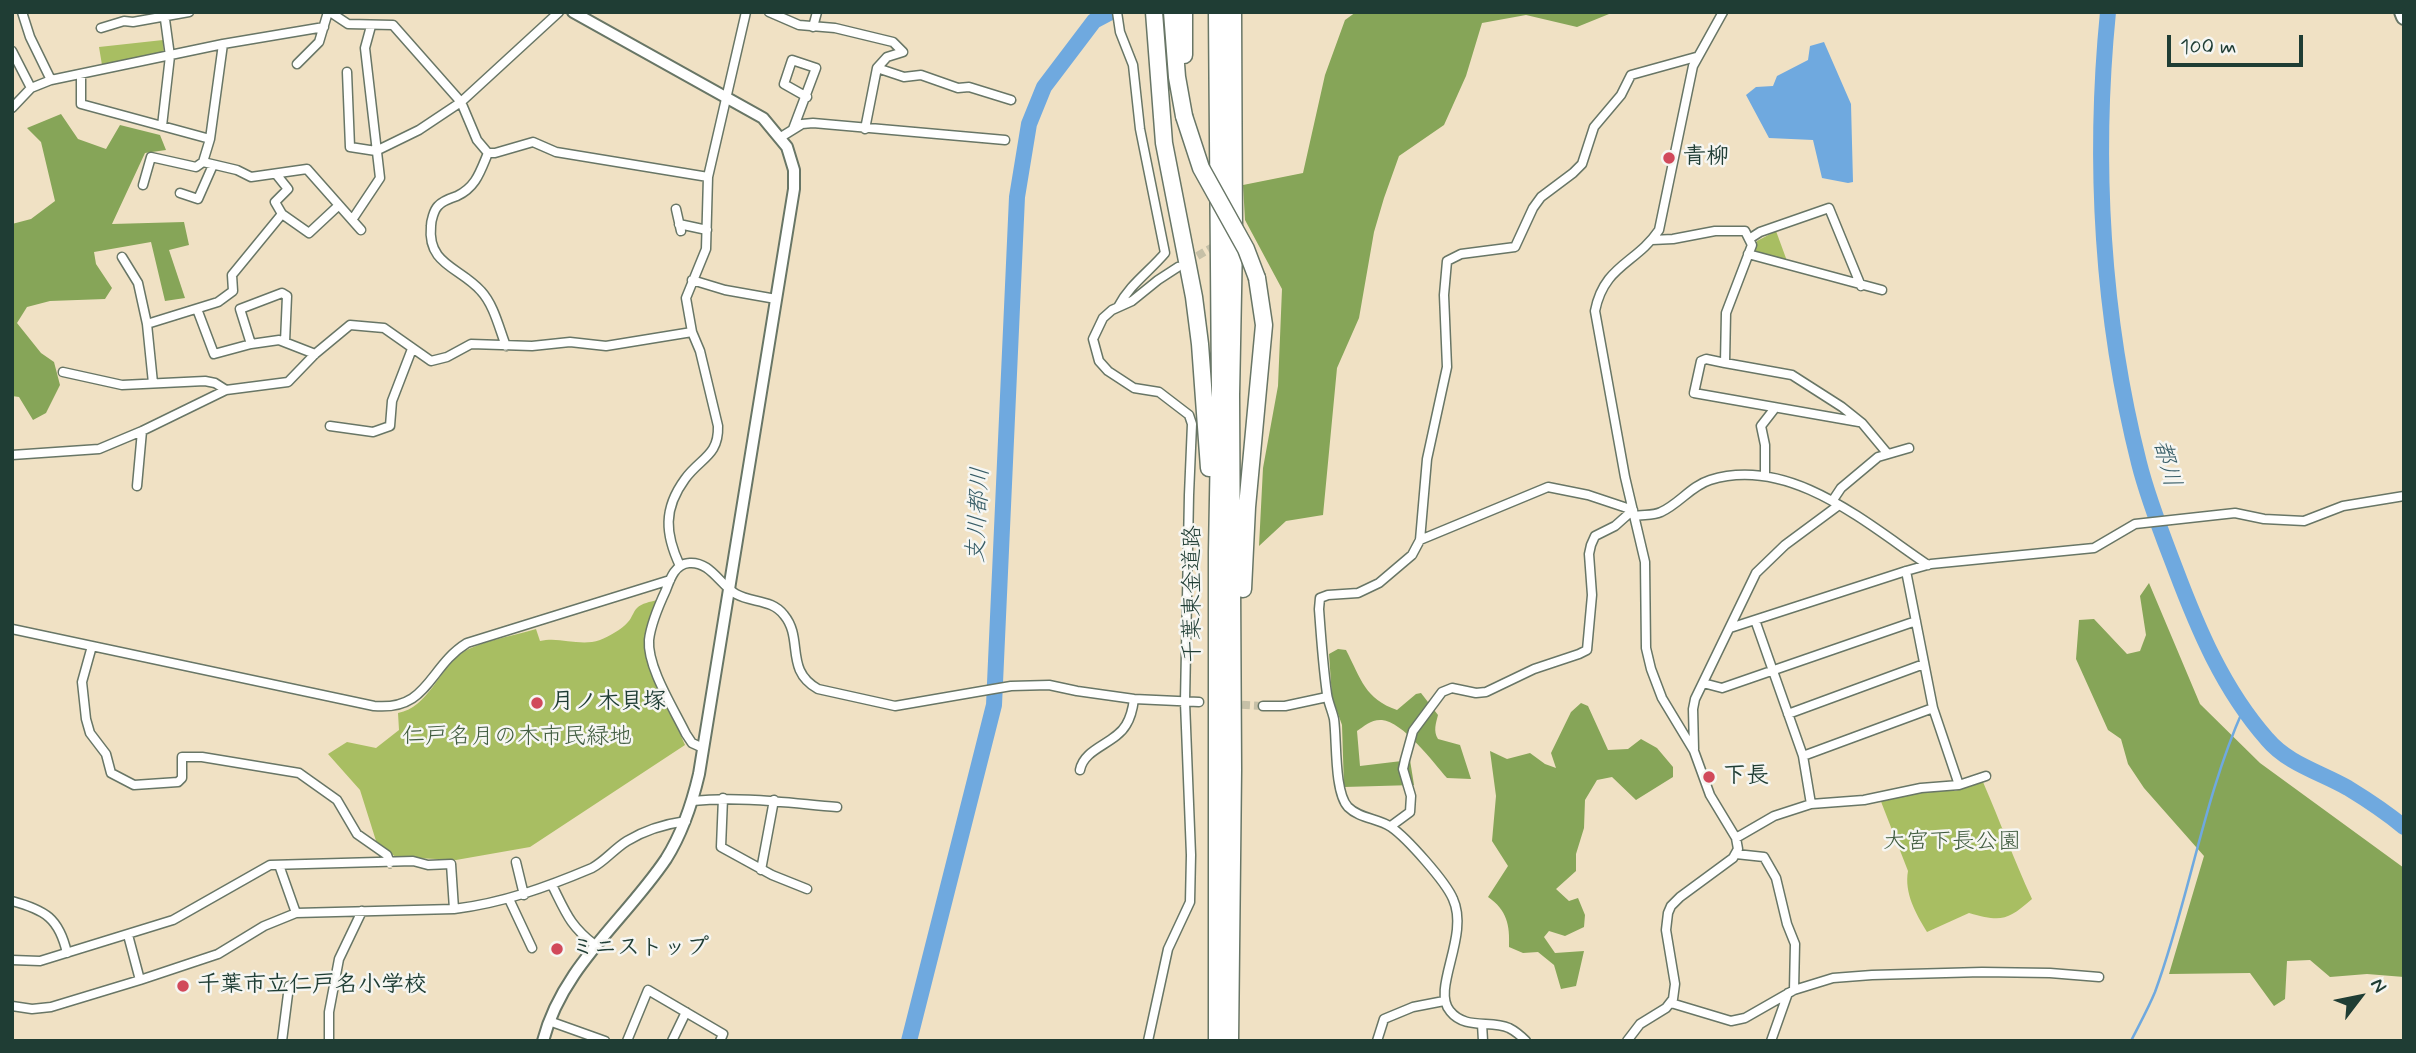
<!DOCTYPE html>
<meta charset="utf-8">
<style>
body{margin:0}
#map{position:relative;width:2416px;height:1053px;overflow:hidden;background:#f0e1c4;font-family:Mynerve,sans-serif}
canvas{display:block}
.frame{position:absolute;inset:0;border:14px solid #1f3d34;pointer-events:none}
.north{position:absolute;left:2325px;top:962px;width:70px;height:70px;-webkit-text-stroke:5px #f6f6f2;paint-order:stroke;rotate:58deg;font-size:19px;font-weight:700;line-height:28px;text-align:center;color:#1f3d34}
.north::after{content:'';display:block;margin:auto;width:24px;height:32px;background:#1f3d34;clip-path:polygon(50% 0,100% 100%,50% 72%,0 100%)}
.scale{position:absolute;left:2167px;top:35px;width:136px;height:32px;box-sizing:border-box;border:4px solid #1f3d34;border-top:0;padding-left:9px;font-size:21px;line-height:24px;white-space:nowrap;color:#1f3d34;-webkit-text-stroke:5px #f6f6f2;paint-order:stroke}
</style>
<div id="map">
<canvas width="2416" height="1053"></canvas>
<div class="frame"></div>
<div class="north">N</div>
<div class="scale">100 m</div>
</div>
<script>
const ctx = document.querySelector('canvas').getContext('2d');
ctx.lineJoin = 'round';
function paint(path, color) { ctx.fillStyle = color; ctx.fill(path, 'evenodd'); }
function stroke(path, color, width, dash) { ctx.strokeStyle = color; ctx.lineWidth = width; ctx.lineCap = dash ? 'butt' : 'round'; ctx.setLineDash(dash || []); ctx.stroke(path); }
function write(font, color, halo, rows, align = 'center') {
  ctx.font = font + ' Mynerve,"Klee One",sans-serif'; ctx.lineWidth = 5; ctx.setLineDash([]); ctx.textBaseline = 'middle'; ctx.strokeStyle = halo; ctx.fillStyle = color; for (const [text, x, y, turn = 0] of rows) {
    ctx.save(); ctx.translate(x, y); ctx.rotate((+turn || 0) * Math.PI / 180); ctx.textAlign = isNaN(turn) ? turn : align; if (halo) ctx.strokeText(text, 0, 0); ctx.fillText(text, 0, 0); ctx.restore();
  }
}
paint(new Path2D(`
 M163,40L164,54L102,65L99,47Z
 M1776,231L1787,261L1757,253L1753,247L1757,241Z
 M657,600C652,620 643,635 646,656L685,745L530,847L456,860L396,857L377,844L360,790L328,754L347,742L376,748L399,730L398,713C429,707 438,670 462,653C480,641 514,636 536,629L540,641C560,636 579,647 600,640C609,636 621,630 628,622C632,618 633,612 637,608C642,603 650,602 657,600Z
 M1983,782C2000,821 2014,860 2032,899C2007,921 2001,922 1969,913L1927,932C1916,914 1904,893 1908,871L1880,799L1918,790L1955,791Z`), '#a8be62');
paint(new Path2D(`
 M1356,12H1614L1577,27L1526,15L1482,23L1466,76L1444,125L1399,156L1384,198L1374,232L1359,318L1337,368L1323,515L1286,521L1259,546L1263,468L1278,386L1282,289L1245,220L1243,185L1303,173L1325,75L1345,20Z
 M61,114L78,139L106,149L120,125L160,135L166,150L145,153L112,224L184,222L189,245L169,250L185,298L165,301L151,242L94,252L96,264L112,288L105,299L50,301L27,307L17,323L41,353L54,362L60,385L46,413L33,420L19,397L12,396V224L31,219L55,201L41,142L27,128Z
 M2149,583L2200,704L2260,763L2404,868V977L2367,974L2330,977L2310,960L2287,961L2285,999L2274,1006L2250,973L2169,974L2204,856L2144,788L2128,764L2121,739L2108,730L2076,659L2079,620L2094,619L2127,654L2140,651L2146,635L2140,596Z
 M1338,649L1346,650C1361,679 1365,699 1397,710L1416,694L1421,693L1438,715C1436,723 1433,731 1438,739L1460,745L1471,779L1447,778C1434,763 1402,721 1382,720C1372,719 1364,726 1357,731L1360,766L1410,760L1414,785L1344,787L1342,725L1332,697L1329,654Z
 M1581,703L1588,706L1608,750L1628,749L1641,739L1657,748L1673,767V777L1636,800L1612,777L1597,780L1585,800L1584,828L1576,854V871L1556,889L1569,901L1578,898L1585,915L1584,927L1565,936L1549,931L1544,937L1555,953L1584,951L1576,986L1561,989L1554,965L1538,952L1523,953L1509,947C1510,925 1507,910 1488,897L1508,866L1492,841L1496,796L1490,751L1507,759L1530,753L1545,764L1556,768L1551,753L1571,712Z`), '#86a558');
paint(new Path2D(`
 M1824,42L1851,104L1853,182L1848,183L1822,178L1813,140L1769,138L1746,95L1756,87L1773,86L1777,76L1808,60L1810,46Z`), '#6fa9df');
stroke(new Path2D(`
 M2131,1041C2139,1025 2148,1009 2155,992C2189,900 2203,800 2243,710`), '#6fa9df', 2.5);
stroke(new Path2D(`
 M2108,12C2093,162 2102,317 2139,463C2148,499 2162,534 2175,568C2198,629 2223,689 2267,739C2288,764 2320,772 2348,788C2366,799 2387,813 2404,827
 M909,1041L994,705L1017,197L1029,124L1044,87L1094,21L1111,12`), '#6fa9df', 16);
stroke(new Path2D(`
 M1187,262L1218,244
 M1230,704L1263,706`), '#c6c0a7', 8, [8, 4]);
const minor = new Path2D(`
 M22,12L30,37L51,80
 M330,12L348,24L393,25L461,102L477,140L488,153H495L533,142L556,152L708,177
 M769,12L799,25L835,28L893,42L903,52L887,57L877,68L865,129
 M1117,12L1120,32L1133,65L1140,129L1165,253C1149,272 1130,284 1118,307
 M813,27L817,12
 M101,28L124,21L133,22L189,12
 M12,51L31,88
 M297,64L319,42L328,12
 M877,68L904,77L921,75L958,88L969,87L1011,100
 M347,72L350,147L376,151L419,130L461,102L559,12
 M81,75V104L210,139
 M12,108L31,88L51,80L223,44L324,27
 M162,126L170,56L164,12
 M793,129L816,68L792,60L784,84L807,97
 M781,137L802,124L813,123L1005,140
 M488,153C480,172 476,187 457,196C451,198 442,201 438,206C434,210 431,221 431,226C427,265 460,267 481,291C494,305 499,328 506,346
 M203,162L210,139L223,44
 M276,174L288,189L275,202L282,214L309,233L338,206
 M143,185L151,157L196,167L203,162L237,170L251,177L307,169L361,230
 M180,193L198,199L213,165
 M676,209L681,231
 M352,220L380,178L365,48L371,26
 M679,224L707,230
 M1749,239L1760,232L1829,208L1861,286
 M1652,240L1673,239L1715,231H1745L1752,245L1726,313L1725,363L1792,375L1842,407L1862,423L1887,453
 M1748,254L1882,290
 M122,257L138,283L147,324L153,383
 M692,280L725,290L776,299
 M197,309L214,354L251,344L279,340L315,354
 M147,324L218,302L233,291L232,275L282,214
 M251,344L240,309L282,293L287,296L285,342
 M1725,363L1706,359L1701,361L1694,393L1859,422
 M63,372L122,385L205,381L215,383L226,390
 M330,426L373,432L390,426L392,401L412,349
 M12,455L99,449L142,431L226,390L288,382L315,354L350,325L384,328L431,361L447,357L471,344L532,346L570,342L606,346L692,332
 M1765,476V445L1761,426L1775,408
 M137,486L142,431
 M1833,500L1841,488L1878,457L1909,448
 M1634,516C1643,514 1653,516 1661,512C1679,504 1691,486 1710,480C1790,455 1867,524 1928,565
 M680,566C665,534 663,509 685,479C700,458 719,456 718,426L700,351L692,332L686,298L706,249L708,177L746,12
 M1906,571L1933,708L1959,785
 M1755,620L1803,756L1811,804
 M1730,628L1906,571L1931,564L2094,548L2135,524L2235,513L2264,519L2304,521L2343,506L2404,496
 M12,629L374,706C429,711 428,667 467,643L670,580
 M92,646L82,682L86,719L90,733L106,754L111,773L134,785L178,782L182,778V757H202L299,773L337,800L357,834L387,855L390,863
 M1703,683L1722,688L1916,621
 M1263,706H1285L1327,697
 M1788,714L1924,664
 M703,748L692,743L686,734C674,709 647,667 649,640C651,623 659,605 666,590C670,579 675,564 689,563C710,561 720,585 736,594C752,603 772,599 784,615C804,639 784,670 818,689L895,706L1011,686L1049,685L1077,691L1134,699L1199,702
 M1694,749L1693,709L1695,699L1756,573L1785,545L1839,505
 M1803,756L1933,708
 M1080,770C1084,748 1115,744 1126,725C1131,717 1133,707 1134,699
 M723,798L721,847L772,875L807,889
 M692,801C741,796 788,803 837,807
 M1391,826L1410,812L1411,796L1403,769L1405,760L1413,731L1442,692L1452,688L1476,693L1486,692L1534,669L1579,654L1587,650L1592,595L1589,554L1591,545L1595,536L1615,526L1633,510L1588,495L1548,487L1420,540
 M1736,838L1774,816L1811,804L1864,800L1921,788L1959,785L1986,776
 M1736,854L1764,857L1776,878L1787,924L1795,944L1794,990
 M516,862L524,895
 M279,865L296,913
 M761,870L774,800
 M552,885C566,913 570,926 595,945
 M509,899L532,948
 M12,901C45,910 59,918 67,953
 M128,935L140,980
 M12,960L40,961L173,920L270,865L413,861L428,865L451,864L454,909
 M1671,1003L1731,1021L1745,1018L1794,990L1833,978L1872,975L1982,972L2050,973L2099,977
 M12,1006L32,1009L51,1007L140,980L218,954L264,926L296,913L454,909C503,903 547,887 592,868C605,861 614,849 627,841C645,830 665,824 686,821
 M549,1021L605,1041
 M1482,1024L1483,1041
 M282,1041L289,986
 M329,1041V1012L339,959L362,911
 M627,1041L648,990L723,1034L720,1041
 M672,1041L686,1012
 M1148,1041L1168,949L1190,902L1191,855L1185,702L1189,495L1192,424L1189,415L1159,392L1134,388L1108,371L1099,361L1093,339L1103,318L1112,310L1132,301L1158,280L1178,267
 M1377,1041L1384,1019L1413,1007L1444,1001
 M1526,1041C1521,1036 1515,1031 1509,1028C1490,1020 1465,1030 1450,1011C1431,989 1470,936 1453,899C1446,882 1407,838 1391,827C1378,818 1360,819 1348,807C1334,792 1337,740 1334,719C1332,710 1328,702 1327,694C1323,666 1321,637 1319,609L1320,598L1328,595L1358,593L1379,583L1412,555L1420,540L1427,459L1447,367L1444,295L1447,261L1461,254L1515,247L1533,208L1541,197L1573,173L1582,164L1594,127L1621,95L1631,75L1696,57
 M1627,1041L1640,1024L1666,1008L1673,999L1675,984L1666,930L1668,913L1671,906L1680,897L1733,858L1738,849L1736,838L1710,795L1694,751L1662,698L1651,669L1646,648L1645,562L1625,477L1595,311C1604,265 1636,264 1659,230L1693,66L1723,12
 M1771,1041L1788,993`);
const tertiary = new Path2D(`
 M543,1041C562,967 625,920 666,859C683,832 692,804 699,774L794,189V170L787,147L763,118L573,12`);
const trunk = new Path2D(`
 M2402,12L2404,17`);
const motorway = new Path2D(`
 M1154,12L1164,143L1194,297L1200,344L1209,468
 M1172,12L1177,77L1184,116
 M1217,12L1220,391L1217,552V1041
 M1184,55V12
 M1243,589L1247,507L1264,325L1257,278
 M1230,1041L1233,770L1231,395L1234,241L1233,12`);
stroke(minor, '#687666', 11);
stroke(tertiary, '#687666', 14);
stroke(trunk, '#687666', 18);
stroke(motorway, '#687666', 19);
stroke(minor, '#fff', 8);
stroke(tertiary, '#fff', 10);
stroke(trunk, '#fff', 14);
stroke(motorway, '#fff', 16);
const motorwayBridge = new Path2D(`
 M1184,116L1201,168L1246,249L1257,278`);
stroke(motorwayBridge, '#687666', 19, []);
stroke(motorwayBridge, '#fff', 16);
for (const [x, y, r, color] of [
 [1669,158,7,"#d1495b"],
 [537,703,7,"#d1495b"],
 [1709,777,7,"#d1495b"],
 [557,949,7,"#d1495b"],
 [183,986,7,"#d1495b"]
]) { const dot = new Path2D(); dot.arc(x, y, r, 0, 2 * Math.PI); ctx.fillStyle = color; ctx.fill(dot); stroke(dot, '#f6f6f2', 2.5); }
write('bold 23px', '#1f3d34', '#f6f6f2', [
 ["青柳",1683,158],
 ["月ノ木貝塚",551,703],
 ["下長",1723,777],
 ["ミニストップ",571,949],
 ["千葉市立仁戸名小学校",197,986]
], 'left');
write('23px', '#1f3d34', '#f6f6f2', [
 ["千葉東金道路",1194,594,-90]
]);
write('23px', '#415d40', '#f6f6f2', [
 ["仁戸名月の木市民緑地",517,738],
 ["大宮下長公園",1952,843]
]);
write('italic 24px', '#375d67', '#f6f6f2', [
 ["都川",2165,464,75],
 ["支川都川",980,515,-87]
]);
</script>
